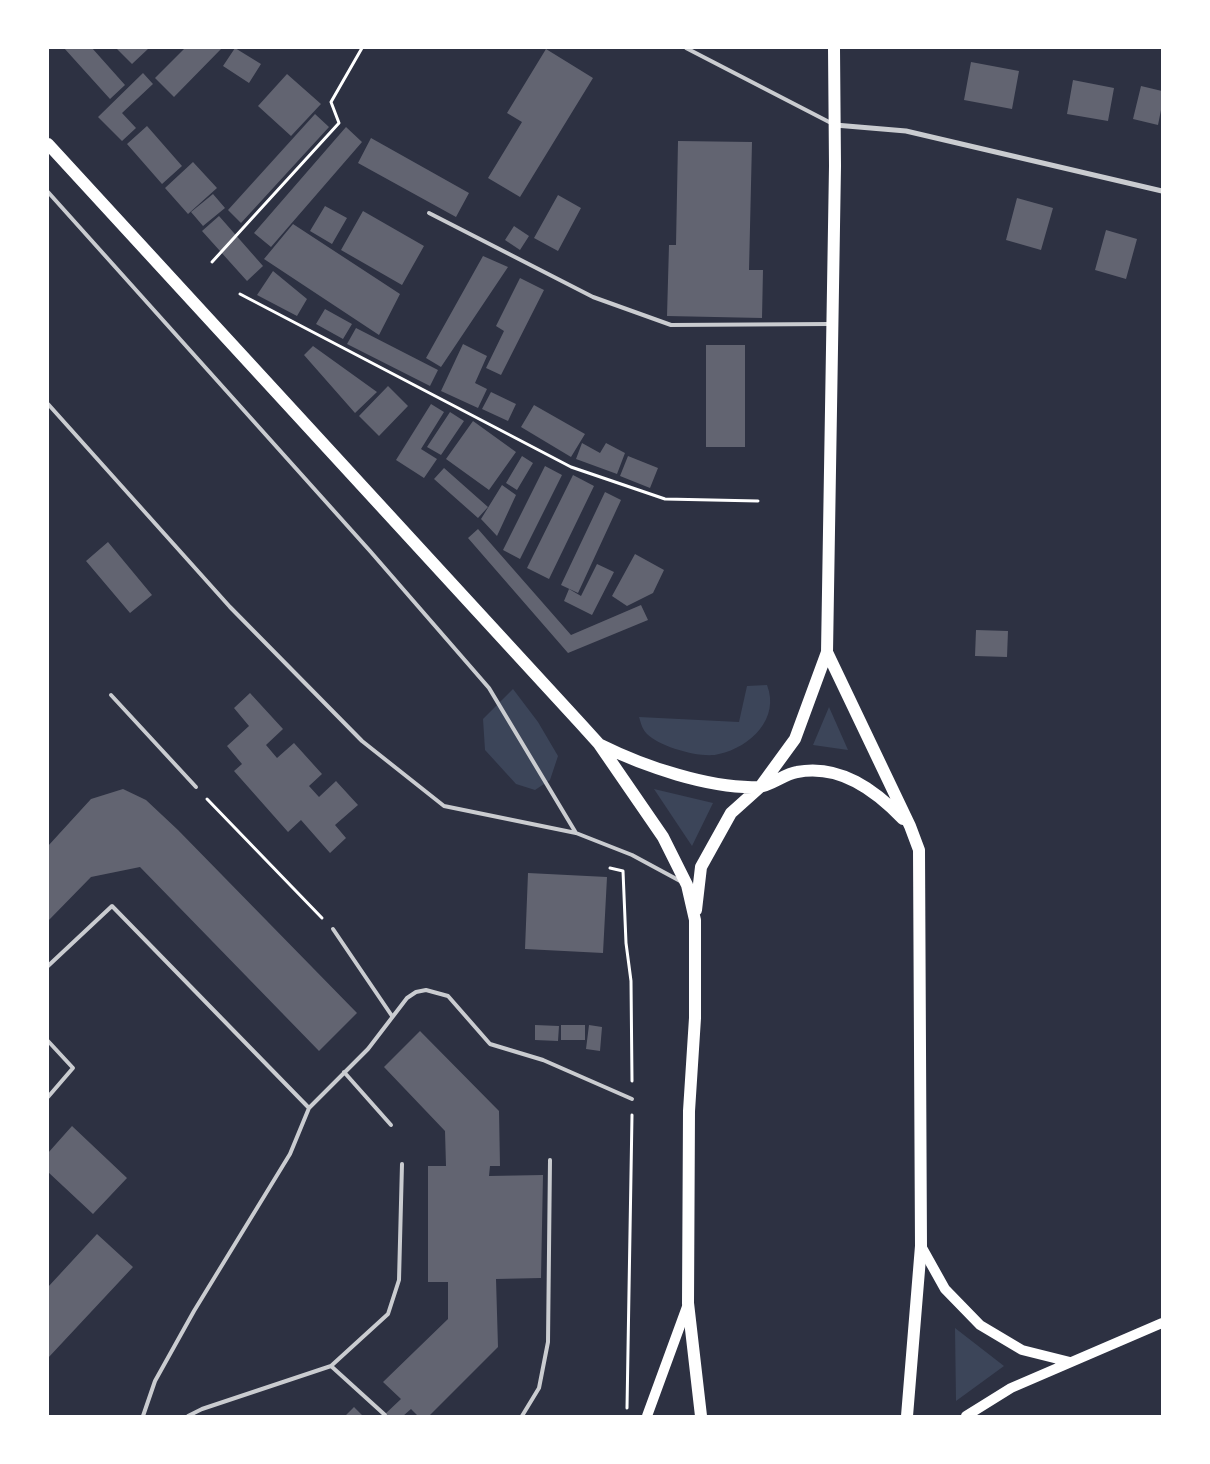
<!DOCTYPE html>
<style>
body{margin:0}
#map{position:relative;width:1210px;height:1464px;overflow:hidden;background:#2d3142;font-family:Lora,serif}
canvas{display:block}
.frame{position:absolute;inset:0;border:49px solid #fff;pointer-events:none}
</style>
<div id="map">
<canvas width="1210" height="1464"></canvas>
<div class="frame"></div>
</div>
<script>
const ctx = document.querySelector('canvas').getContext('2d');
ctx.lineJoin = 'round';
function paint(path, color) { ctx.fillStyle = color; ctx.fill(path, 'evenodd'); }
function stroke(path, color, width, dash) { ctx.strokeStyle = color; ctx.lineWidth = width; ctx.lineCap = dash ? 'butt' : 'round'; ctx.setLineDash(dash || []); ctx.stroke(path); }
paint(new Path2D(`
 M767,685C780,718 751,747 719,754C702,759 660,747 647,734C642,729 641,723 639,717L739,722L747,686Z
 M513,689L538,722L558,756L550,780L535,790L516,784L485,750L483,719Z
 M829,707L848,750L813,745Z
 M654,789L713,803L692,846Z
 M955,1328L1004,1366L956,1401Z`), '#3c4559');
paint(new Path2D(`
 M64,48H92L125,85L110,99Z
 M116,48H149L132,64Z
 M185,48H222L174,97L155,78Z
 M235,48L261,64L249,83L223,66Z
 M546,49L593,78L520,197L488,178L522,122L507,113Z
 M971,62L1019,71L1012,109L964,100Z
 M143,73L153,84L122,113L136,128L122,141L98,117Z
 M287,74L321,104L291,136L258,106Z
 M1073,80L1114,88L1108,121L1067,114Z
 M1141,86L1162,91V105L1158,125L1133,119Z
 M315,114L329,127L241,223L228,210Z
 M147,126L182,166L162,184L127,144Z
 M346,127L362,142L271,247L254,233Z
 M371,138L469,193L456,217L358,163Z
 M678,141L752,142L749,270H763L762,318L667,316L669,245H676Z
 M193,162L217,188L188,214L165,188Z
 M213,194L225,208L203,226L191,212Z
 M558,195L581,208L558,251L534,238Z
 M1017,198L1053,208L1041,250L1006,240Z
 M325,206L347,218L332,244L310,231Z
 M363,211L424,246L402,285L341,250Z
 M219,216L263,266L247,281L202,231Z
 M293,224L400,294L379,335L264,259Z
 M514,226L529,236L520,250L505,240Z
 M1106,230L1137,239L1126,279L1095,270Z
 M483,256L508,267L441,367L426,358Z
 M273,271L307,299L297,316L257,295Z
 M520,278L544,290L501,375L486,368L504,331L496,326Z
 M325,309L352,324L343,339L316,324Z
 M356,328L438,370L430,386L347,344Z
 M463,344L487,356L475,383L487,389L478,408L441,391Z
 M706,345H745V447H706Z
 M313,346L377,392L355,413L304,355Z
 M388,386L408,406L379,436L359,416Z
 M491,392L516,404L508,421L482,409Z
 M431,404L444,412L421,449L437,459L424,478L396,460Z
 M534,405L585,434L571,457L521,427Z
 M450,412L464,421L441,455L427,447Z
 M473,421L516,452L489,490L446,459Z
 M582,443L600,453L606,443L625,453L617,474L576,459Z
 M522,456L533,463L517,490L506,483Z
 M628,456L658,468L650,488L620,476Z
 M545,466L562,475L520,559L503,550Z
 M444,468L488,507L478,518L434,479Z
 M573,475L594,486L549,579L527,568Z
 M502,485L516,495L497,536L481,519Z
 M605,492L621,500L578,593L561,585Z
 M478,529L571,635L641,605L648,620L568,653L468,538Z
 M108,542L152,595L130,613L86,561Z
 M635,554L664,570L653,593L627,606L612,596Z
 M597,564L614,572L592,615L564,601L569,589L581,596Z
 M976,630L1008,631L1007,657L975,656Z
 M250,693L283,729L266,745L277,758L294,743L322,774L309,786L319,797L336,781L358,805L335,825L346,838L330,853L301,820L288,832L234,771L242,764L227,746L249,726L234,708Z
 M123,789L146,800L178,830L357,1013L319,1051L140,867L91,877L48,921V846L91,799Z
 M528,873L607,877L603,953L525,949Z
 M535,1025L559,1026L558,1041L535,1040Z
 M561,1025H585V1040H561Z
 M589,1025L602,1027L600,1051L586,1049Z
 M420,1031L499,1111L500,1166H490L489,1176L543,1175L541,1278L496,1279L498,1347L429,1416H418L411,1409L403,1416H383L401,1399L383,1382L448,1319V1282H428V1166H446L445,1131L384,1067Z
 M72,1126L127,1178L93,1214L48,1172V1153Z
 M97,1234L133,1267L48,1358V1287Z
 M354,1407L363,1416H345Z`), '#626471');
stroke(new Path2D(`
 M212,262L339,123L331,102L362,48
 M240,294L571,467L665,499L758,501
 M207,799L322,918
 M610,868L623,871L626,943L631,981L632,1081
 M627,1408L632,1115`), '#fff', 3);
stroke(new Path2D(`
 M686,48L833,124
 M48,192L370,551L489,688L576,833
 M429,213L593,297L671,325L830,324
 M48,404L230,607L362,741L444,806L576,833L632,855L682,882
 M111,695L196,787
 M333,929L392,1016
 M48,966L112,906L309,1108
 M48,1041L73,1068L48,1097
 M344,1072L391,1125
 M331,1366L385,1415
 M143,1416L155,1381L194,1311L290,1154L309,1108L368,1049L407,998L416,992L426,990L448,996L490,1044L543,1060L632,1099
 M188,1416L202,1409L331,1366L388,1314L399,1280L402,1164
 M522,1416L539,1388L548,1342L550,1160`), '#caccd0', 4);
stroke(new Path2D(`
 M835,125L906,131L1162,191`), '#caccd0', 5);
stroke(new Path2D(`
 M921,1246L945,1289L980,1325L1022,1350L1070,1362
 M647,1416L688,1304
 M966,1416L1011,1388L1162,1323`), '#fff', 10);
stroke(new Path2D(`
 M48,144L580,723L599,744L663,837L687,885L695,920V1018L689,1111L688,1303L701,1416
 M827,652L910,826L919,850L921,1246L907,1416
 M601,745C643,766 710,789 758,787C771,786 784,774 797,772C840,764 875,790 903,819
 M696,910L701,867L731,813L760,787L795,739L827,652L835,166L834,48`), '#fff', 12);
</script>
